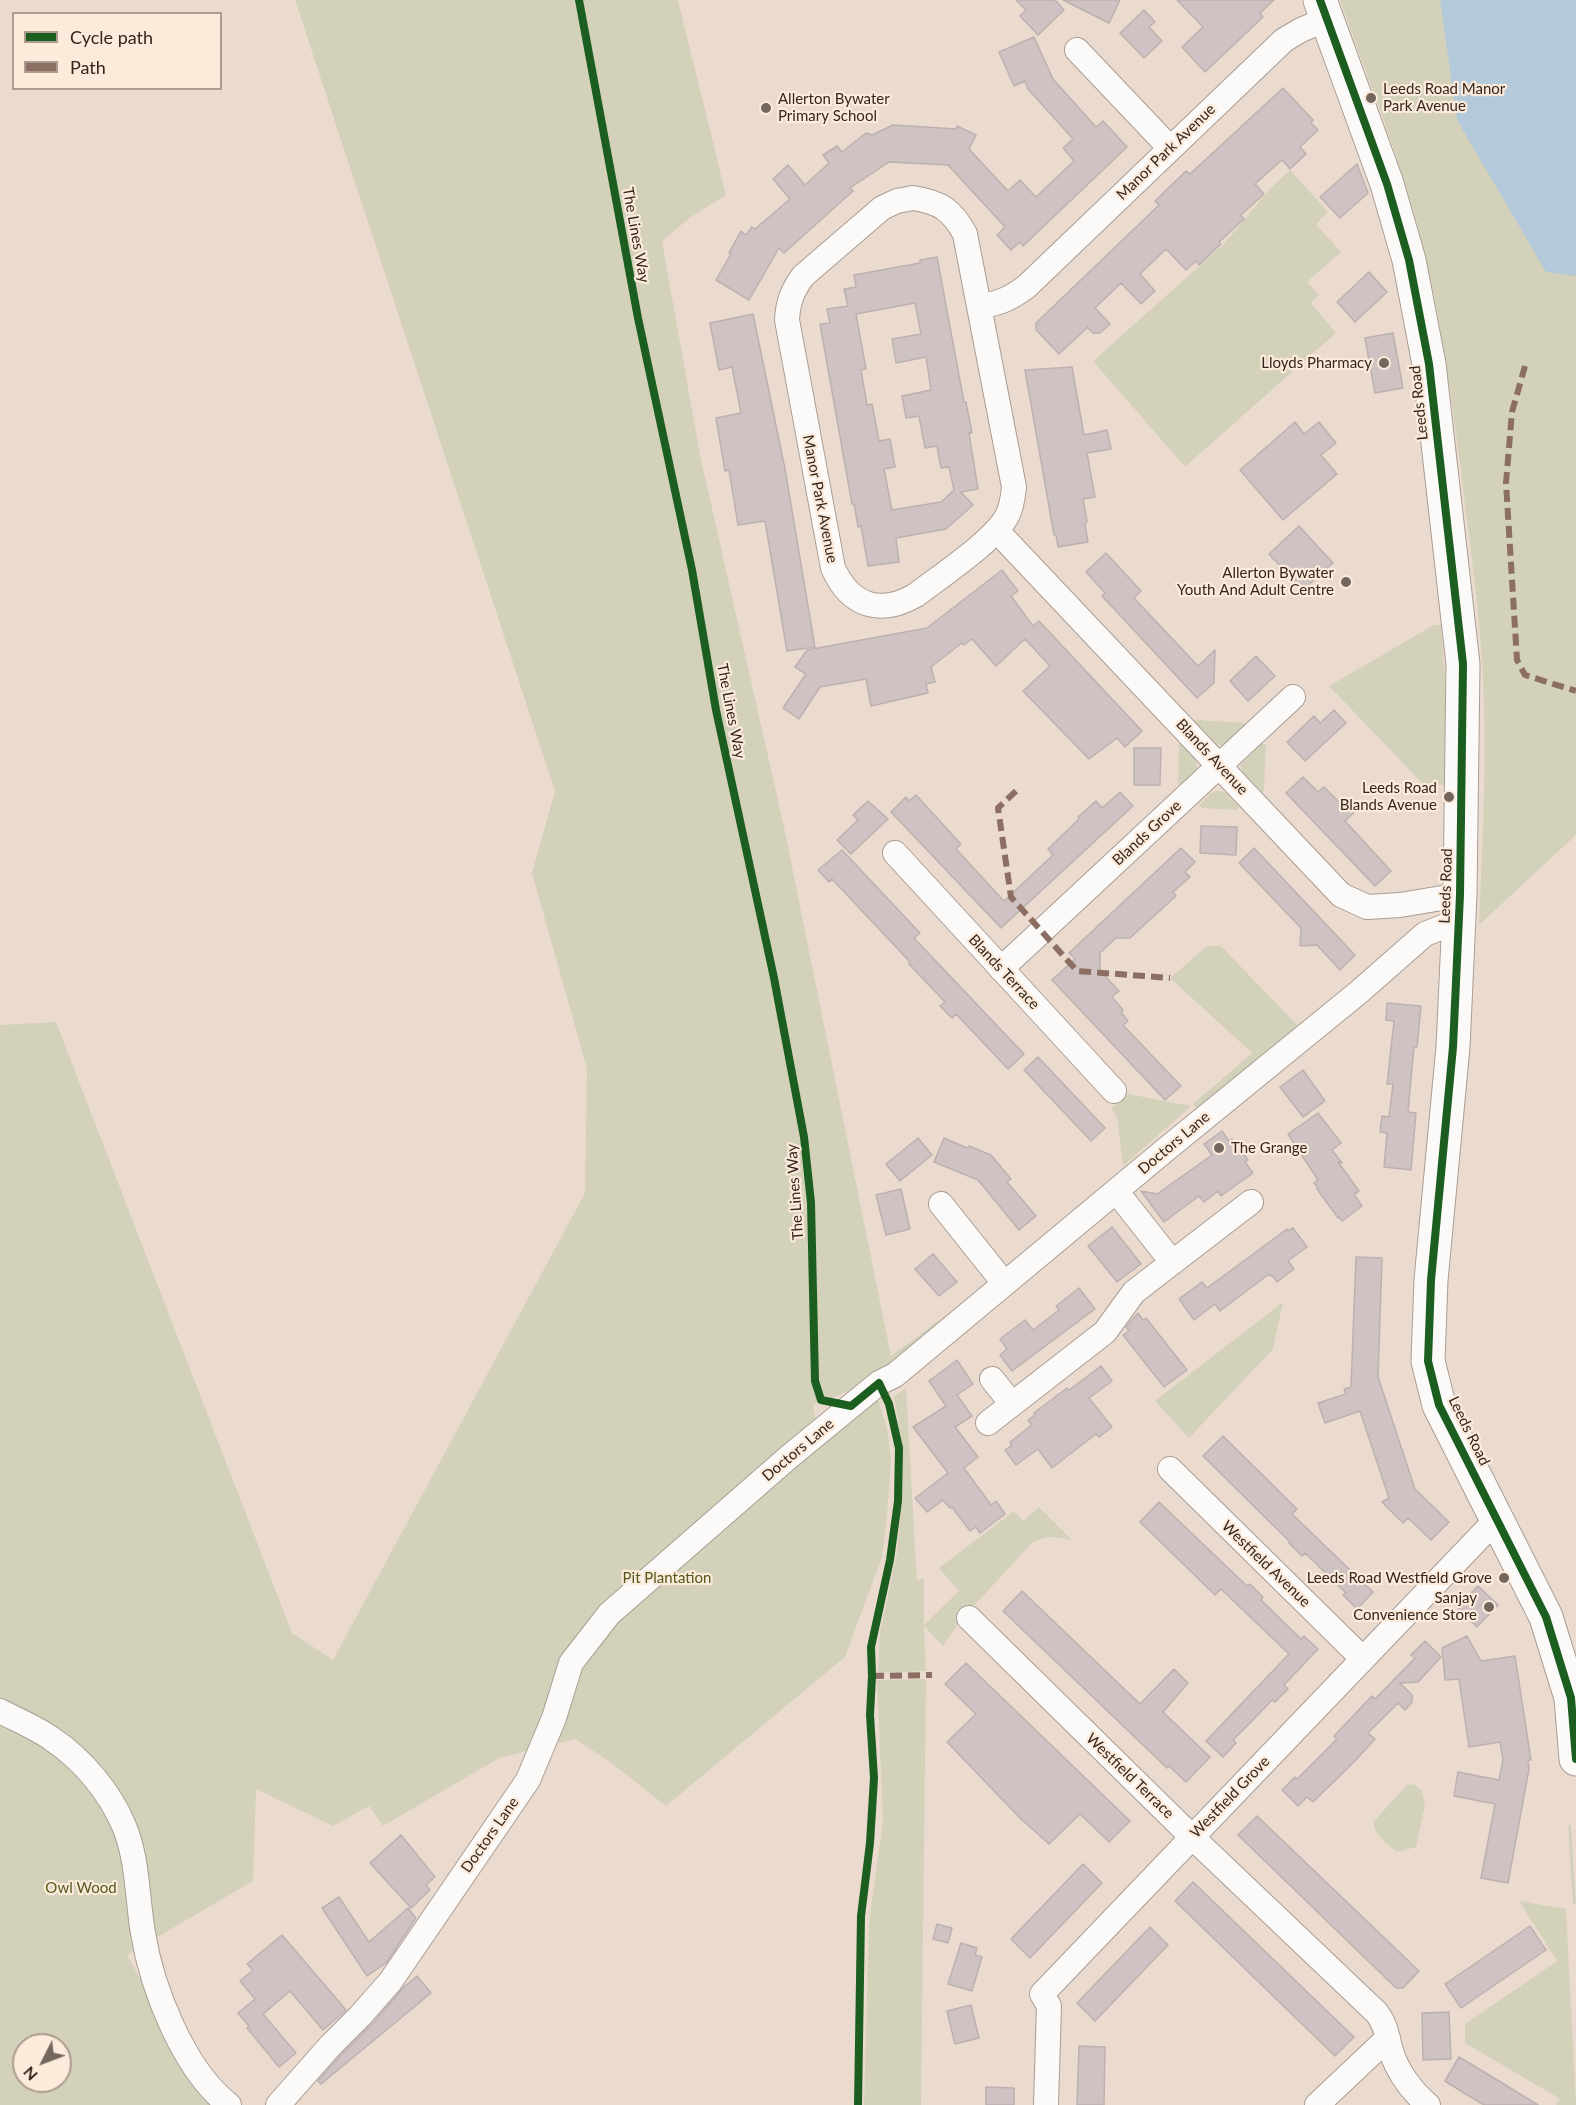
<!DOCTYPE html>
<style>
body{margin:0}
#map{position:relative;width:1576px;height:2105px;overflow:hidden;background:#ebdbcf;font-family:Lato,sans-serif}
canvas{display:block}
.legend{position:absolute;left:12px;top:12px;width:210px;height:78px;box-sizing:border-box;background:#fceadb;border:2px solid #ac9c8f;margin:0;padding:8px 10px;list-style:none;font-size:18px;color:#33271e}
.legend li{display:flex;align-items:center;gap:12px;height:30px}
.legend b{width:30px;border:2px solid #ac9c8f}
.north{position:absolute;left:12px;top:2033px;width:60px;height:60px;box-sizing:border-box;background:#fceadb;border:2px solid #ac9c8f;border-radius:50%;rotate:228deg;font-size:16px;font-weight:700;line-height:24px;text-align:center;color:#33271e}
.north::after{content:'';display:block;margin:auto;width:21px;height:27px;background:#73665c;clip-path:polygon(50% 0,100% 100%,50% 72%,0 100%)}
</style>
<div id="map">
<canvas width="1576" height="2105"></canvas>
<ul class="legend">
<li><b style="height:8px;background:#1b5e20"></b>Cycle path</li>
<li><b style="height:8px;background:#8d6e63"></b>Path</li>
</ul>
<div class="north">N</div>
</div>
<script>
const ctx = document.querySelector('canvas').getContext('2d');
ctx.lineJoin = 'round';
function paint(path, color) { ctx.fillStyle = color; ctx.fill(path, 'evenodd'); }
function stroke(path, color, width, dash) { ctx.strokeStyle = color; ctx.lineWidth = width; ctx.lineCap = dash ? 'butt' : 'round'; ctx.setLineDash(dash || []); ctx.stroke(path); }
function write(font, color, halo, rows, align = 'center') {
  ctx.font = font + ' Lato,sans-serif'; ctx.lineWidth = 4.5; ctx.setLineDash([]); ctx.textBaseline = 'middle'; ctx.strokeStyle = halo; ctx.fillStyle = color; for (const [text, x, y, turn = 0] of rows) {
    ctx.save(); ctx.translate(x, y); ctx.rotate((+turn || 0) * Math.PI / 180); ctx.textAlign = isNaN(turn) ? turn : align; if (halo) ctx.strokeText(text, 0, 0); ctx.fillText(text, 0, 0); ctx.restore();
  }
}
paint(new Path2D(`
 M295,0H678L726,195L691,217L662,241L700,455L784,827L891,1356L957,1307L960,1315L877,1380L813,1405L817,1427L877,1396L887,1428L891,1459L887,1516L882,1557L845,1657L666,1806L610,1762L575,1739L499,1758L383,1826L369,1806L333,1826L256,1789L253,1881L127,1955L210,2105H0V1025L56,1022L292,1633L333,1660L585,1193L587,1069L532,873L555,791ZM24,2045H60V2081H24Z
 M1340,0H1576V835L1479,925C1482,851 1486,777 1484,702C1482,625 1470,548 1461,471C1451,395 1441,317 1422,242C1401,160 1368,80 1340,0Z
 M1290,170L1328,212L1316,224L1341,252L1307,282L1319,295L1311,303L1336,333L1185,467L1093,361L1223,245L1269,190Z
 M1434,625H1441L1445,679L1448,785L1423,784L1329,686Z
 M1194,720L1247,723L1248,727L1226,746C1213,747 1200,731 1194,720Z
 M1181,744L1195,758L1198,768L1181,788L1178,784L1179,745Z
 M1261,744H1266L1264,791L1262,793L1242,771L1240,765Z
 M1217,791L1225,792L1239,807L1237,810L1201,808L1199,805L1211,793Z
 M1207,946H1221L1298,1026L1199,1111L1193,1104L1252,1053L1170,978Z
 M1128,1094L1191,1106L1123,1166L1117,1117L1111,1109Z
 M1283,1302L1273,1349L1189,1438L1155,1401Z
 M906,1388L917,1581L924,1578V1625L959,1591L939,1568L1014,1511L1023,1521L1039,1507L1072,1540C1056,1537 1046,1535 1032,1543L960,1621L943,1646L924,1626L926,1671L878,1673L880,1632L897,1553L901,1504L902,1445L894,1397Z
 M926,1679L921,2105H864L869,1923L883,1821L877,1680Z
 M1414,1784L1422,1791L1425,1805L1416,1847L1397,1852C1387,1843 1373,1835 1374,1821L1407,1785Z
 M1568,1825H1571L1576,1905L1573,1904Z
 M1519,1901L1566,1909L1576,2105H1556L1560,2099L1465,2043V2024L1557,1961Z`), '#d4d1bb');
paint(new Path2D(`
 M1440,0H1576V276L1546,272L1457,120Z`), '#b4c9d9');
const building = new Path2D(`
 M1016,0H1055L1064,10L1038,35L1020,16L1026,10Z
 M1063,0H1120L1109,23Z
 M1177,0H1274L1260,13L1263,17L1205,72L1182,47L1203,27Z
 M1144,10L1155,22L1149,27L1162,41L1144,58L1120,33Z
 M1034,37L1053,79L1096,127L1103,121L1127,147L1023,246L1020,242L1011,250L997,235L1005,227L948,165L889,162L850,188L853,191L784,253L779,248L749,300L716,280L731,254L729,253L741,231L746,235L752,227L755,229L790,199L773,179L788,165L805,185L829,163L823,155L837,146L842,152L866,133L872,135L893,125L956,129L957,126L976,135L969,149L1008,191L1020,180L1036,197L1074,161L1063,148L1073,139L1028,89L1025,81L1014,86L999,52Z
 M1283,88L1313,120L1311,123L1318,130L1300,147L1306,154L1290,169L1282,160L1255,184L1264,194L1241,215L1244,219L1219,242L1221,244L1199,265L1196,261L1186,270L1166,249L1140,274L1155,291L1141,304L1121,283L1095,308L1110,324L1100,333H1093L1086,326L1087,328L1059,354L1036,330V323L1159,205L1155,201L1186,171L1190,174Z
 M1357,164L1368,193L1340,218L1320,197Z
 M937,257L964,402H966L972,433H969L978,489L961,492L973,505L946,529L896,538L899,562L868,566L861,526L858,527L854,504H852L820,324L830,323L827,309L848,306L844,289L856,287L854,275L920,263V260ZM915,303L921,334L892,339L896,363L926,357L931,390L902,396L906,418L919,416L925,448L937,446L941,468L949,467L954,490L941,502L892,510L884,469L895,467L890,439L879,441L872,404L867,405L861,370L866,369L856,314Z
 M1369,272L1387,292L1355,322L1337,302Z
 M753,314L785,469L815,647L787,651L765,521L738,525L729,470L725,471L716,418L741,413L732,367L719,370L710,323Z
 M1393,333L1403,388L1375,393L1365,338Z
 M1072,367L1084,435L1107,430L1111,449L1087,453L1095,497L1083,499L1087,521L1085,525L1088,542L1058,547L1056,535H1054L1025,370Z
 M1295,422L1304,434L1319,422L1336,443L1321,455L1337,474L1283,520L1240,470Z
 M1299,526L1333,563L1303,590L1269,554Z
 M1106,553L1141,591L1134,598L1198,666L1215,650L1214,683L1197,698L1102,596L1105,593L1086,572Z
 M1002,570L1018,591L1011,596L1033,626L1039,621L1142,731L1125,747L1117,738L1089,759L1023,691L1050,666L1025,639L996,666L972,639L964,645L962,643L931,667L935,682L926,684L928,693L871,706L866,679L820,687L799,719L783,708L806,674L795,667L807,650L927,628Z
 M1256,656L1275,676L1248,701L1230,681Z
 M1334,710L1346,723L1305,761L1287,742L1314,716L1320,723Z
 M1134,748H1161L1160,785H1134Z
 M1303,777L1318,792L1324,787L1339,802L1340,801L1344,805L1361,806L1345,821L1391,871L1375,886L1286,793Z
 M1120,792L1133,806L1001,928L891,812L906,797L909,801L916,795L961,844L956,849L1004,901L1053,855L1048,849L1079,819L1078,817L1096,801L1102,808Z
 M868,801L888,819L851,854L837,840L858,820L853,815Z
 M1201,826L1237,827L1236,855L1200,853Z
 M1181,848L1195,862L1185,872L1190,877L1173,892L1176,896L1130,938H1116L1100,953V971L1119,991L1112,997L1123,1010L1121,1012L1128,1021L1123,1025L1181,1086L1165,1100L1052,980L1075,959L1069,953Z
 M1254,848L1355,955L1340,970L1317,945L1300,946L1301,928L1239,863Z
 M842,850L920,933L914,938L1024,1054L1008,1069L956,1014L952,1018L940,1006L945,1002L909,964L910,962L832,879L829,882L818,870Z
 M1387,1003L1421,1006L1417,1047H1414L1408,1112L1416,1113L1411,1170L1384,1167L1387,1133L1380,1132L1382,1116L1389,1117L1393,1084H1387L1394,1021L1386,1020Z
 M1038,1057L1105,1128L1091,1141L1024,1070Z
 M1303,1070L1325,1101L1303,1117L1280,1087Z
 M1318,1113L1341,1143L1332,1150L1342,1163L1338,1162L1359,1191L1354,1194L1362,1206L1342,1221L1339,1217L1338,1218L1317,1189L1318,1188L1314,1183L1318,1180L1288,1134Z
 M1222,1131L1229,1141L1232,1139L1248,1160L1245,1162L1253,1173L1221,1196L1218,1191L1204,1202L1199,1196L1164,1222L1141,1191L1157,1194L1212,1155L1204,1144Z
 M918,1138L932,1155L900,1181L886,1164Z
 M944,1138L967,1148L969,1146L991,1155L1011,1179L1007,1182L1036,1216L1019,1230L978,1180L934,1162Z
 M901,1189L910,1229L886,1235L876,1195Z
 M1112,1227L1141,1264L1117,1282L1088,1246Z
 M1293,1228L1307,1247L1288,1261L1294,1269L1277,1282L1272,1275L1270,1276L1269,1274L1220,1311L1215,1304L1194,1320L1179,1299L1202,1282L1207,1288L1287,1229L1288,1231Z
 M933,1254L957,1282L939,1296L915,1269Z
 M1356,1257L1382,1258L1378,1377L1415,1489L1449,1522L1431,1540L1408,1518L1403,1523L1382,1502L1389,1498L1360,1411L1325,1423L1318,1403L1346,1394L1344,1389L1351,1387Z
 M1079,1288L1095,1309L1012,1371L1000,1355L1007,1349L1000,1339L1025,1320L1033,1330L1059,1310L1056,1306Z
 M1138,1313L1143,1320L1146,1318L1187,1370L1164,1387L1123,1335L1129,1331L1126,1327Z
 M957,1360L973,1384L957,1395L972,1416L955,1427L978,1457L964,1468L991,1505L996,1501L1005,1514L980,1533L976,1527L970,1531L952,1507L950,1508L943,1500L927,1512L915,1498L948,1473L913,1427L946,1406L929,1381Z
 M1101,1366L1112,1381L1089,1398L1112,1427L1099,1437L1096,1434L1052,1468L1038,1449L1016,1465L1005,1450L1012,1445L1010,1442L1032,1425L1028,1420L1035,1415L1034,1413L1067,1388L1069,1390Z
 M1223,1436L1297,1509L1292,1514L1373,1592L1357,1609L1343,1595L1346,1593L1305,1553L1302,1556L1289,1543L1290,1542L1203,1456Z
 M1159,1502L1247,1586L1250,1584L1263,1597L1261,1600L1301,1639L1304,1636L1318,1649L1284,1685L1288,1689L1275,1702L1272,1700L1253,1720L1233,1740L1236,1743L1223,1757L1206,1741L1289,1654L1221,1589L1215,1595L1140,1522Z
 M1478,1586L1498,1605L1477,1627L1457,1607Z
 M1022,1591L1140,1704L1174,1669L1188,1683L1163,1712L1210,1757L1186,1782L1169,1766L1167,1768L1003,1611Z
 M1467,1636L1481,1661L1515,1656L1531,1760H1528L1529,1769L1508,1883L1481,1878L1495,1804L1454,1796L1458,1772L1499,1780L1503,1760L1500,1742L1469,1747L1459,1679L1445,1680L1442,1648Z
 M1425,1641L1441,1657L1418,1682L1400,1683L1412,1695V1702L1405,1710L1398,1703L1368,1733L1375,1739L1354,1762L1313,1802L1307,1797L1298,1806L1282,1790L1295,1777L1297,1779L1337,1739L1334,1736L1372,1696L1375,1699L1415,1658L1411,1655Z
 M966,1663L1130,1821L1109,1842L1080,1814L1049,1844L1020,1818L947,1742L976,1714L945,1684Z
 M1257,1816L1419,1971L1403,1988H1396L1238,1835Z
 M401,1835L435,1877L426,1885L430,1890L411,1908L370,1863Z
 M1083,1864L1102,1883L1030,1958L1011,1939Z
 M1193,1882L1354,2037L1335,2056L1175,1901Z
 M339,1897L369,1942L408,1908L416,1918L386,1963L367,1976L322,1908Z
 M937,1924L952,1928L948,1943L933,1939Z
 M1530,1926L1546,1950L1461,2008L1445,1984Z
 M1150,1927L1168,1945L1095,2021L1077,2003Z
 M282,1935L346,2010L323,2030L290,1991L263,2014L296,2053L279,2067L247,2028L249,2026L238,2013L255,1999L240,1981L253,1970L247,1964Z
 M961,1943L977,1948L975,1955L982,1957L972,1991L948,1984Z
 M417,1976L431,1993L321,2084L318,2081L340,2056L371,2025L404,1987Z
 M971,2005L979,2038L955,2044L947,2011Z
 M1449,2012L1451,2059L1423,2060L1422,2013Z
 M1079,2046L1105,2047L1104,2105H1077Z
 M1459,2057L1499,2081L1538,2105H1484L1464,2093L1445,2081Z
 M986,2087L1014,2088V2105H986Z`);
paint(building, '#cec2c3');
stroke(building, '#bcb1b0', 1.5);
const street = new Path2D(`
 M1077,50L1170,148
 M913,198C940,202 952,210 965,234L1014,487C1013,496 1012,506 1008,514C997,539 939,577 916,595C880,616 850,606 833,568L787,320C788,302 792,291 803,276L882,208L897,201Z
 M980,306C999,304 1011,298 1026,287L1284,40L1301,30L1327,19
 M997,531L1341,895L1367,907L1400,905L1460,895
 M895,853L1114,1091
 M1001,969L1293,697
 M1116,1191L1172,1262
 M941,1204L1004,1283
 M992,1379L1012,1404
 M988,1423L1105,1332L1134,1292L1251,1202
 M1170,1469L1363,1659
 M969,1618L1192,1837L1377,2013C1387,2026 1387,2039 1392,2054C1399,2074 1412,2091 1428,2105
 M0,1711C17,1720 37,1728 52,1739C82,1759 110,1792 124,1826C138,1859 137,1898 143,1933C152,1989 184,2070 229,2105
 M278,2105L330,2046L360,2016L390,1982L528,1780L554,1718L571,1663L609,1614L790,1456L879,1383L895,1375L1164,1151L1359,992L1425,934L1458,921
 M1046,2105L1049,2006L1042,1994L1497,1519
 M1317,2105L1388,2038`);
const secondary = new Path2D(`
 M1320,0L1387,184L1409,260L1429,364L1463,664L1460,895L1453,1047L1431,1280L1428,1361L1439,1405L1546,1617L1571,1698L1576,1759`);
stroke(street, '#a99d94', 26);
stroke(secondary, '#a99d94', 35);
stroke(street, '#fcfaf8', 24);
stroke(secondary, '#fcfaf8', 33);
stroke(new Path2D(`
 M1525,366L1512,412L1506,483L1517,660L1525,675L1576,691
 M1016,791L998,808L1011,897L1077,971L1170,978
 M872,1676L932,1675`), '#8d6e63', 6, [12, 6]);
stroke(new Path2D(`
 M579,0L638,318L692,570L716,710L774,978L804,1137L811,1203L815,1381L821,1400L851,1406L879,1383L889,1404L899,1448L898,1501L890,1560L871,1647L872,1676L870,1715L874,1778L870,1843L861,1916L858,2105
 M1320,0L1387,184L1409,260L1429,364L1463,664L1460,895L1453,1047L1431,1280L1428,1361L1439,1405L1546,1617L1571,1698L1576,1759`), '#1b5e20', 8);
for (const [x, y, r, color] of [
 [1371,98,6,"#73665c"],
 [766,108,6,"#73665c"],
 [1384,363,6,"#73665c"],
 [1346,582,6,"#73665c"],
 [1449,797,6,"#73665c"],
 [1219,1148,6,"#73665c"],
 [1504,1578,6,"#73665c"],
 [1489,1607,6,"#73665c"]
]) { const dot = new Path2D(); dot.arc(x, y, r, 0, 2 * Math.PI); ctx.fillStyle = color; ctx.fill(dot); stroke(dot, '#fceadb', 2); }
write('15px', '#33271e', '#fceadb', [
 ["Leeds Road Manor",1383,89,"left"],
 ["Park Avenue",1383,106,"left"],
 ["Allerton Bywater",778,99,"left"],
 ["Primary School",778,116,"left"],
 ["Lloyds Pharmacy",1372,363],
 ["Allerton Bywater",1334,573],
 ["Youth And Adult Centre",1334,590],
 ["Leeds Road",1437,788],
 ["Blands Avenue",1437,805],
 ["The Grange",1231,1148,"left"],
 ["Leeds Road Westfield Grove",1492,1578],
 ["Sanjay",1477,1598],
 ["Convenience Store",1477,1615]
], 'right');
write('15px', '#33271e', '#fceadb', [
 ["Manor Park Avenue",1166,152,-44],
 ["The Lines Way",636,235,80],
 ["Leeds Road",1419,403,-96],
 ["Manor Park Avenue",820,499,79],
 ["The Lines Way",731,711,79],
 ["Blands Avenue",1212,757,47],
 ["Blands Grove",1147,833,-43],
 ["Leeds Road",1446,886,-88],
 ["Blands Terrace",1004,972,47],
 ["Doctors Lane",1174,1143,-40],
 ["The Lines Way",795,1192,-94],
 ["Leeds Road",1469,1431,64],
 ["Doctors Lane",798,1450,-40],
 ["Westfield Avenue",1266,1564,44],
 ["Westfield Terrace",1130,1776,44],
 ["Westfield Grove",1230,1797,-46],
 ["Doctors Lane",490,1835,-55]
]);
write('15px', '#505a1b', '#fceadb', [
 ["Pit Plantation",667,1578],
 ["Owl Wood",81,1888]
]);
</script>
